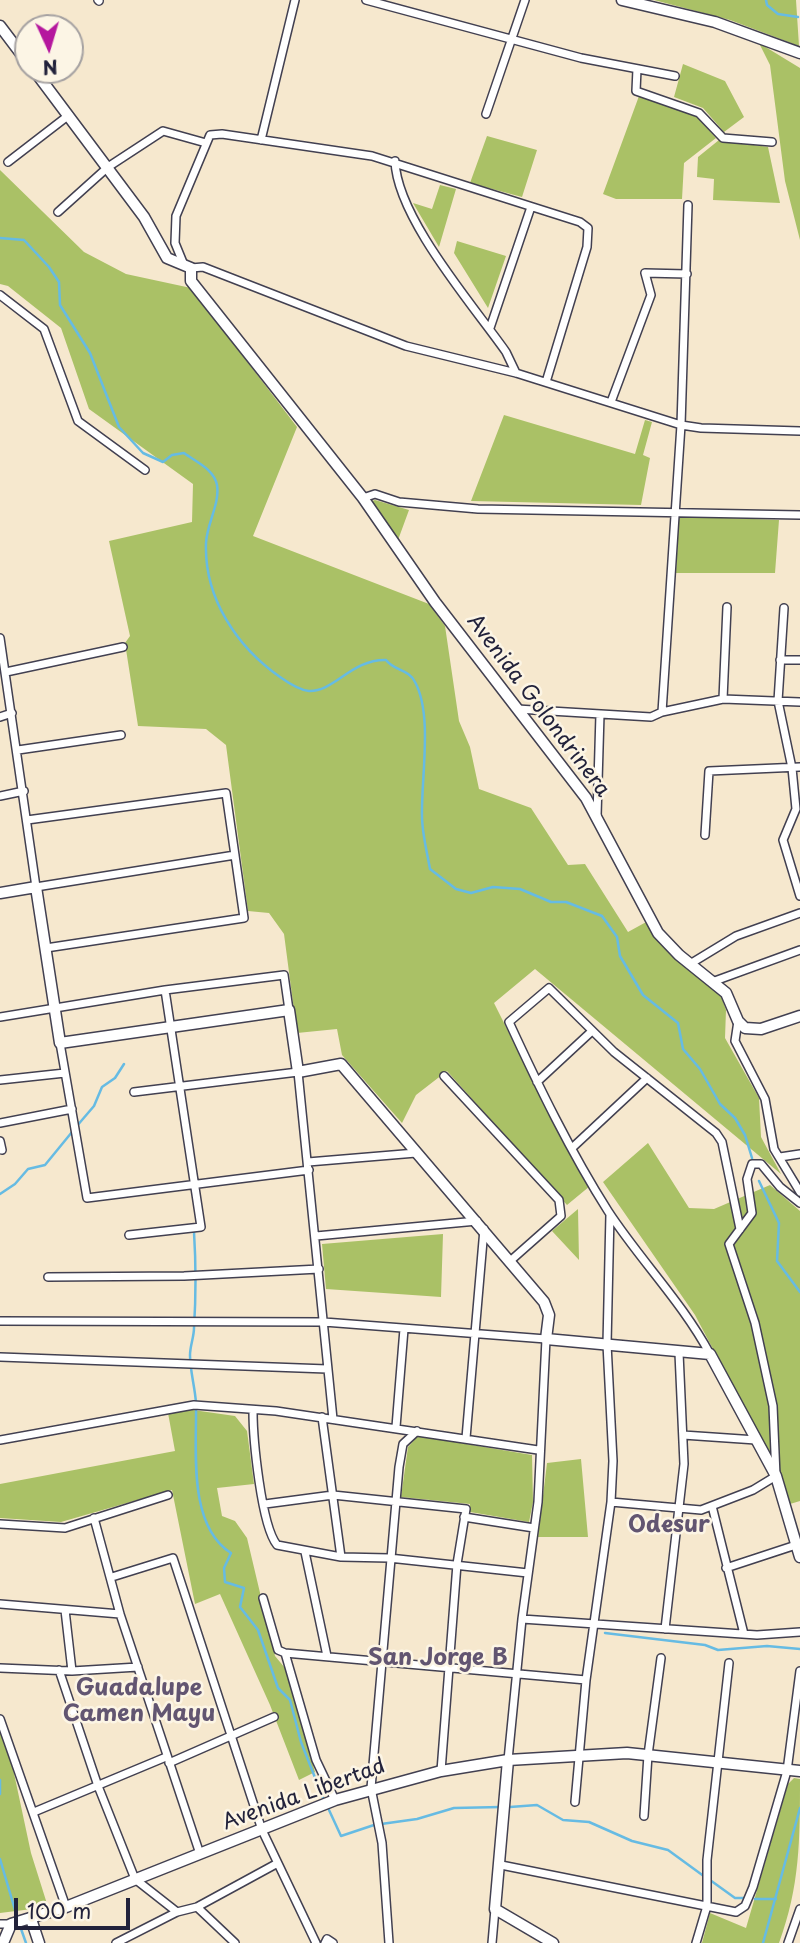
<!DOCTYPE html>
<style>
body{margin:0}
#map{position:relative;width:800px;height:1943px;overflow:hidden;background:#f6e8ce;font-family:"Playpen Sans",sans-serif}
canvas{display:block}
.north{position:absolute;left:14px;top:14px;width:70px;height:70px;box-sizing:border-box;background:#fcf5e5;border:2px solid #a5a1a1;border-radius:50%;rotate:176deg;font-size:19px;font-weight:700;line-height:28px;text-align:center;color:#22223b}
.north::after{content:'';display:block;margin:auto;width:24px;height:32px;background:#b5179e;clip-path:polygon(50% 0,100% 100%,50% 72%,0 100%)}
.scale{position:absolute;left:14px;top:1898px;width:116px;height:32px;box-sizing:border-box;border:4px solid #22223b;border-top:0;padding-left:9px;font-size:21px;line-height:24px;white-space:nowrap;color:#22223b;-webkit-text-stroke:5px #fcf5e5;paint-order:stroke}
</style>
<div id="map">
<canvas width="800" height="1943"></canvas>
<div class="north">N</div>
<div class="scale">100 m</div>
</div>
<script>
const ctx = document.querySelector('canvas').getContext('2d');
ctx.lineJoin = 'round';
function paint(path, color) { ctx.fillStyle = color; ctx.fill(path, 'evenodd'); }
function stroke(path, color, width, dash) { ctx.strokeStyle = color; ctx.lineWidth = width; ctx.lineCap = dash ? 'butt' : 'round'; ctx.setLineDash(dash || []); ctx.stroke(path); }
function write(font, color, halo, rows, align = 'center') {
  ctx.font = font + ' "Playpen Sans",sans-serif'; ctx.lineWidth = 5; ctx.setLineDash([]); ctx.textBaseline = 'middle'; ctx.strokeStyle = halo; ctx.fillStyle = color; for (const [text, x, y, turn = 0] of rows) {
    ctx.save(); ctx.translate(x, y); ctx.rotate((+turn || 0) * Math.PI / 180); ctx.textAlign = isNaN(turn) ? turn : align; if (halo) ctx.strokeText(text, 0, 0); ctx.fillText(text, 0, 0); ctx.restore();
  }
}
paint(new Path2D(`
 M654,0H796L799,46L730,20Z
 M759,43L800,68V240L785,181L770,65Z
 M683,64L725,81L744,117L724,132L703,108L674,97Z
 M639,96L697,117L716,138L684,163L682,199H616L603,194Z
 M487,136L537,150L522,197L470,183Z
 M719,140L768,147L780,203L713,200L714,179L697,177L698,157Z
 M0,170L84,252L126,274L191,288L297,427L253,536L429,604L445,626L459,721L470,747L479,789L531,808L568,865L585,864L628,932L648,921L664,943L721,996L726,1010L725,1038L759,1098L761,1137L781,1174L535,969L494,1003L553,1121L590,1186L567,1205L447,1071L416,1095L402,1123L342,1055L337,1029L297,1033L284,934L269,913L248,911L226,745L206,729L138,726L125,643L130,636L109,541L192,522L193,484L89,409L61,328L8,286L0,284Z
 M440,185L456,189L439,247L413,203L432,209Z
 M457,241L506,256L488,308L454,253Z
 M504,415L635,454L645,420L652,422L643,455L650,458L641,505L471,501Z
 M375,500L409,510L398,540L369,502Z
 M679,516L779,520L775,573H676Z
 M648,1143L689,1208L714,1209L770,1185L800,1211V1501L790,1504L781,1478L695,1315L603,1182Z
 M578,1209L579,1260L552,1231Z
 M443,1234L441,1297L326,1289L322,1244Z
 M193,1410L235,1416L247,1431L254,1484L217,1488L222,1516L235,1521L247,1538L275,1656L285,1668L315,1772L299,1780L270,1705L220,1594L195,1604L172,1490L61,1522L0,1518V1484L175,1451L168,1413Z
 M418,1436L532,1455L533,1502L529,1522L470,1512V1504L401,1497L408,1447Z
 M581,1459L588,1537H538L547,1463Z
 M0,1730L9,1750L31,1853L48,1907L0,1913Z
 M794,1778L800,1779C800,1840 800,1886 779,1943H702L710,1913L746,1928L788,1784Z`), '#aac166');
stroke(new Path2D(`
 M766,0L767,5L778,14L798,17
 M0,238L24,240L49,267L59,282L60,305L90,353L119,427L143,453L163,462L172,455L184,453C196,462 214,469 217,485C220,504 207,523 206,543C204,598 237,647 280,677C287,682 299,690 309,691C334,692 352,659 386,660C394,671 409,669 415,682C433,715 421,778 422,816C422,833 427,852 430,869L456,889L471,893L493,887L520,889L551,902H566L602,916L617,937L620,956L643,995L678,1023L683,1049L700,1069L720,1104L735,1118L745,1135L752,1158
 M76,1127L94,1106L102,1087L115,1078L124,1064
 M759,1181L779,1223L777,1261L800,1292
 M0,1194L15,1184L28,1169L45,1165L72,1132
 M194,1232C196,1264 196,1296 194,1328C194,1337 190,1346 190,1355C190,1371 195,1387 196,1403C197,1448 187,1525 231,1553L224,1568L225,1582L244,1588L240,1607L258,1630L278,1688L290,1700L301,1742L323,1798
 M605,1633L705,1645L718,1650L767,1646L800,1649
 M0,1780V1794
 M510,1807L537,1805L563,1820L589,1822L632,1841L668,1850L705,1877
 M329,1810L341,1836L374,1825L417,1819L454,1808L501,1807
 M0,1859L18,1920
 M710,1880L735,1898H747
 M755,1899H776
 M20,1926L26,1943
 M763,1943L800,1808`), '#66bbe3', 2.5);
const street = new Path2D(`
 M98,0L99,1
 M366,0L581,58L675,76
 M637,69L636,91L699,113L723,138L772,142
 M486,114L525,0
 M261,140L295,0
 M395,161C397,218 473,305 506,352L516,373
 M8,162L69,115
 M58,212L108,167L163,131L206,143
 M184,265L175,243L176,216L210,135L222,134L372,156L580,222L588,228L587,247L546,382
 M191,268L203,267L406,346L516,373L681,425L701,428L800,431
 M0,295L44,329L78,421L145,470
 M490,328L531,207
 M611,402L651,295L645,273L687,274
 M363,498L375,494L399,502L478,509L800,515
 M784,608L778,701L792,768L796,809L783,840L800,896
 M0,638L36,887L235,855
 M780,660H800
 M6,672L123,647
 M723,699L727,607
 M517,709L651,717L662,712L681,425L688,205
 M662,712L723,699L800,702
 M0,717L12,713
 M18,750L121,735
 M0,796L24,791
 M597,816L600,714
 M27,820L226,793L244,918L46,948
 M705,835L709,771L800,767
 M690,964L736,936L800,913
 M712,982L800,950
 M0,1017L165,990L284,975L289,1010
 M738,1021L735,1041L765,1099L774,1149L800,1192
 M60,1043L87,1198L309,1170
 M444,1076L559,1200L561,1216L509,1262
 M0,1080L65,1073
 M537,1082L592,1031
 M134,1092L298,1072L333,1419
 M0,1123L72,1109
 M0,1141L2,1150
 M572,1148L647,1078
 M780,1157L800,1154
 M308,1162L416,1153
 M129,1235L201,1227L165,990
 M316,1236L477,1221
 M48,1277L184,1276L319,1269
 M0,1321L324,1322L546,1339L538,1502L522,1619L508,1760
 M710,1354C682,1302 640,1260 608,1211C570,1151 539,1087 509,1022L549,988L614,1052L716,1133L722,1142L740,1229
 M0,1357L327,1369
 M253,1411C253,1438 261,1525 277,1545L341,1557L389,1558L528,1573
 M322,1417L341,1557
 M396,1427L404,1329
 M683,1435L756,1440
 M466,1438L484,1229
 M0,1440L194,1405L276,1411L538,1450
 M611,1502L701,1510L753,1490L776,1476L773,1406L755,1323L729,1244L752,1213L747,1179L752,1164H761L780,1187L800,1203
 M265,1504L333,1495L466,1509L457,1564L441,1771
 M712,1506L744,1634
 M464,1517L534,1528
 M94,1518L120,1614L200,1854
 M0,1524L65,1528L168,1495
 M305,1552L327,1656
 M726,1568L799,1544
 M112,1577L173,1558L262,1830L316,1943
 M263,1598L278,1650L285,1653L586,1680
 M0,1604L120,1614
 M65,1610L72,1671
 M522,1619L757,1635L800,1632
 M665,1629L684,1464L679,1353
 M285,1653L316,1760L335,1800
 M0,1668L72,1671L138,1667
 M59,1670L98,1786L135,1879L177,1912
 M0,1719L66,1907
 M169,1763L274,1717
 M575,1802L586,1680L611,1502L613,1461L607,1344L610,1214
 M34,1812L166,1757
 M644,1816L648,1755L661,1658
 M501,1865L736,1912L745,1906L753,1887L787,1771L800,1671
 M197,1907L235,1943
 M0,1924H11
 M116,1943L177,1912L197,1907L276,1864
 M325,1943L327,1939L333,1943
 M389,1943L382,1843L371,1788L399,1467L403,1444L417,1431
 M492,1943L495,1909
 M696,1943L707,1906V1860L729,1663
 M788,1943L800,1909`);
const secondary = new Path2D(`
 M622,0L715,22L800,53
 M0,26L28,63
 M34,70L144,217L167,258L191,268V281L363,498L435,602L586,798L658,933L679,955L726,993L738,1021L745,1028L761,1029L800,1016
 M0,893L36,887L60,1043L289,1010L298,1072L341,1064L544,1302L549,1315L546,1339L710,1354L776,1476L800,1557
 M508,1760L495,1909L553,1943
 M31,1919L39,1943
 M3,1943L11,1924L66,1907L335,1800L441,1771L508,1760L627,1753L800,1771`);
stroke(street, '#424051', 10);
stroke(secondary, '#424051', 13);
stroke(street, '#fff', 7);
stroke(secondary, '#fff', 10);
write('21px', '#22223b', '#fcf5e5', [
 ["Avenida Golondrinera",538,706,53],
 ["Avenida Libertad",304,1795,-20]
]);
write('bold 23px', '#625571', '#fcf5e5', [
 ["Odesur",669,1526],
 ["San Jorge B",438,1659],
 ["Guadalupe",139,1689],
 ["Camen Mayu",139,1715]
]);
</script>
